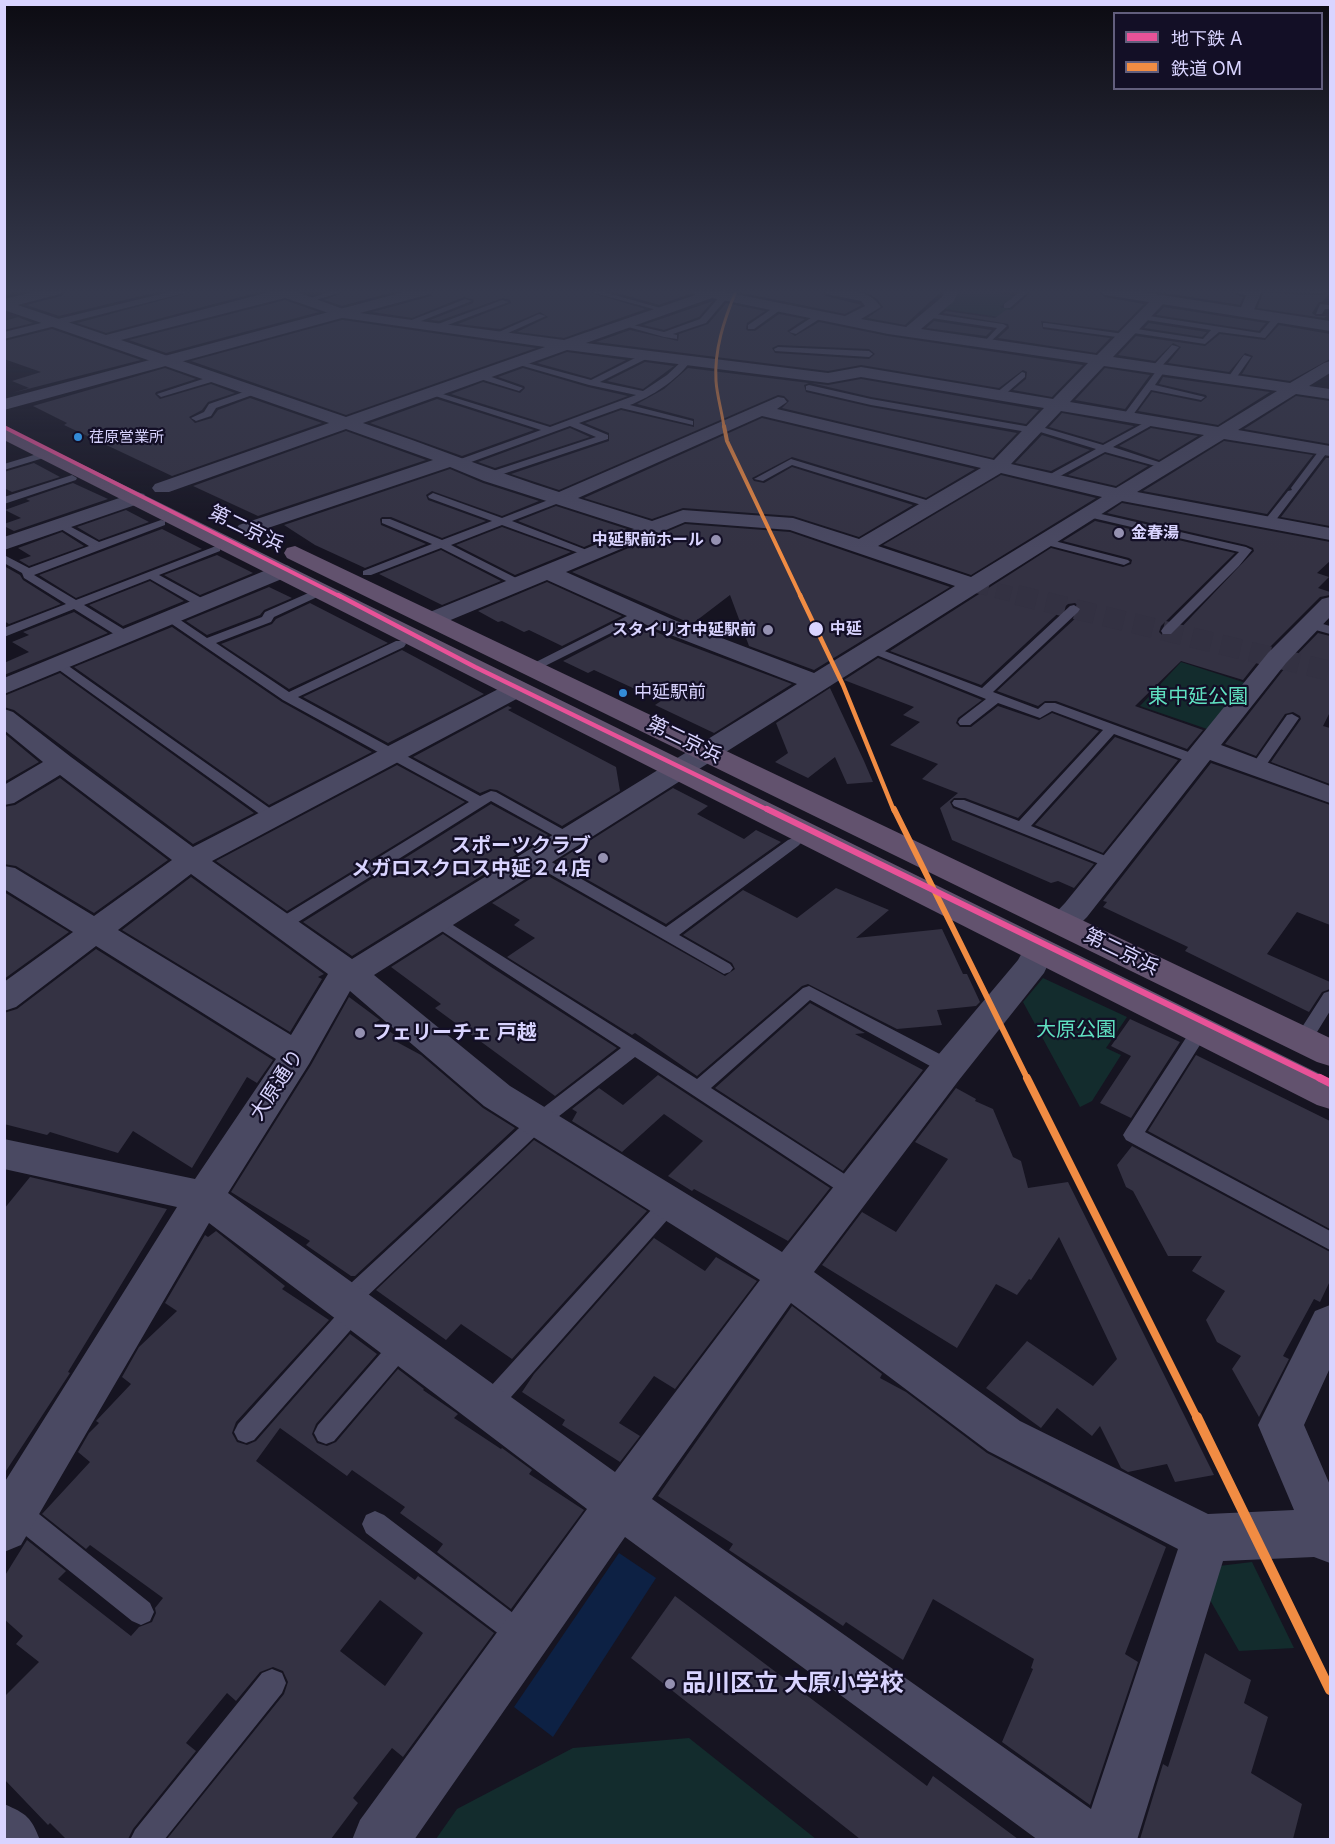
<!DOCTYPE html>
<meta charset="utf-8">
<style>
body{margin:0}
#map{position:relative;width:1335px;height:1844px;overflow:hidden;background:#161421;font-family:Inter,"Noto Sans JP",sans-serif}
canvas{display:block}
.frame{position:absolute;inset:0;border:6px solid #d9d4ff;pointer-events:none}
.legend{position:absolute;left:1113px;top:12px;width:210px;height:78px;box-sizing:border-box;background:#130f26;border:2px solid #625e7d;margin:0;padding:8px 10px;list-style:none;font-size:18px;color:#d9d4ff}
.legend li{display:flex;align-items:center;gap:12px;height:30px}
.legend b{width:30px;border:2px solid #625e7d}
</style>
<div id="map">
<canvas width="1335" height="1844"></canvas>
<div class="frame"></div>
<ul class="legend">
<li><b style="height:8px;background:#e85298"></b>地下鉄 A</li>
<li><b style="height:8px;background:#f18c43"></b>鉄道 OM</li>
</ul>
</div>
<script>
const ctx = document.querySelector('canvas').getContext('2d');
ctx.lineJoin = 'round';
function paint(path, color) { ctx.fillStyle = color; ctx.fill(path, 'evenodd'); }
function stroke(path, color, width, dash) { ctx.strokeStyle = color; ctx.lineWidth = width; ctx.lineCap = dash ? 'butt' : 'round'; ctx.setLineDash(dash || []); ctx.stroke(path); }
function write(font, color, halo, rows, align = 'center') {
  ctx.font = font + ' Inter,"Noto Sans JP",sans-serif'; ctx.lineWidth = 4.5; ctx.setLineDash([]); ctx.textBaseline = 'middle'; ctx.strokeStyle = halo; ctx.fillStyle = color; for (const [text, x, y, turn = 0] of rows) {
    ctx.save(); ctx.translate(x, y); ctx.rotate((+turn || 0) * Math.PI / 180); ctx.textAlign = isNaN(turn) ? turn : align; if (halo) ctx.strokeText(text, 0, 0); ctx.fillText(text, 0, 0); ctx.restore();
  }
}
paint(new Path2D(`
 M960,291H988L1014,296L1000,307L1036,313L1026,321L945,309Z
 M1181,662L1249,684L1210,730L1140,706Z
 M1043,978L1127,1017L1106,1048L1121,1055L1092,1101L1080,1107L1023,1002Z
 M1252,1562L1294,1648L1239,1651L1210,1600L1219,1566Z
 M689,1738L816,1839H436L457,1809L573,1748Z`), '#132c2d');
paint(new Path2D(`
 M619,1553L656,1578L553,1737L514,1707Z`), '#0d2144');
paint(new Path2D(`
 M67,291H162L59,316L26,305L61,296Z
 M195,291H263L106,333L77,323Z
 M347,291H397L342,306L324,300Z
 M434,291H585L646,309L564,338L517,332L548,317L540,312L500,329L458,324L511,303L510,300L503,298L439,321L430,320L473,303L474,300L464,297L412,318L372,312L431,296Z
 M610,291H688L690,294L659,305Z
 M733,291H822L826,296L862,305L845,314Z
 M864,291H942L905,325L867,318L883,307L877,299Z
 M1032,291H1096L1105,297L1144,304L1118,331L1041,321L1043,329L1110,338L1096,353L998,338L1009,328L1008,324L943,313L946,311L995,318L1006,310H1011Z
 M1153,291H1227L1243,297L1240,305Z
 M1263,293L1322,295L1330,293L1322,302H1319L1312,313L1316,316H1327L1324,318L1257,308Z
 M285,300L319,312L166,353L129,340Z
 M713,301L699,317L664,330L643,325Z
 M726,303L765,311L747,323L746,329L748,331H755L779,314L805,319L787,331L795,336L819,322L888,336L1083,365L1052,397L1013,390L1026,379L1027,372L1023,370L999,388L861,365L828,371L596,342L630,330L678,341L679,334L708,324ZM778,345L869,349L875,354L869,359L775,353L772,348Z
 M1164,307L1266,323L1259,331L1156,315Z
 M18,317L33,323L4,330V321Z
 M342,320H343L536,348L346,415L191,361Z
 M934,321L992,330L986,336L926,328Z
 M1149,323L1207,332L1202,337L1144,328Z
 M1279,325L1330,334V359L1290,381L1242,374L1253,356L1245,353L1229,372L1168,363L1181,347L1173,343L1155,361L1118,355L1136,336L1205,346L1220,334L1265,340Z
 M52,329L141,360L12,393L29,388L12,381L41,372L4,359V341Z
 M567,352L626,360L591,378L537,363Z
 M645,362L674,366L643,389L607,381Z
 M165,368L196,379L156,392L155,394L160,399L211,384L235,393L208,402L202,410L189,417L195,423L212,418L218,410L250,398L322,423L172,476L64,425L67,423L33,406Z
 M523,368L588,387L628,396L550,425L451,394L483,382L520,393L525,388L524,386L498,377Z
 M688,368L809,383L804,385L806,392L871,407L1017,433L993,458L782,408L789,401L784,396L778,395L559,490L511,474L609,441V433L585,423L621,410L694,427V419L637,404L664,389Z
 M1105,368L1150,375L1125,409L1075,400Z
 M1163,377L1270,392L1218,425L1138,411L1152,392L1201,402L1207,397L1206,395L1159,384Z
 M861,379L1039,410L1026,424L871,397L811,383L828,385Z
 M1296,396L1330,401V444L1244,429Z
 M437,399L534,430L462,456L370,423Z
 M1062,413L1134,426L1103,443L1049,427Z
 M762,418L975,469L926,498L792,457L752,478L754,481L764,483L792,467L913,505L859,537L793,516L683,508L652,519L584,498Z
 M570,428L590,437L495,468L478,462Z
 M1151,428L1198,436L1159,460L1119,446Z
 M346,431L426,460L258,516L193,486Z
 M1042,435L1090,450L1051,471L1015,463Z
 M1224,441L1313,455L1267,514L1143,491Z
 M1105,454L1148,466L1116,486L1068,475Z
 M1326,458H1330V526L1281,517Z
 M34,463L60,477L12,492L4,488V472Z
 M450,469L483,483L539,501L502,516L432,491L426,495L428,500L486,521L442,538L391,517H382L380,519L381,525L426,544L365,568L315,545L284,525Z
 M1001,475L1096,498L971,575L883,545Z
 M73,483L108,499L14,531L4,526V524L21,518L5,510L30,501L26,499Z
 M1122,503L1330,542V561L1317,573L1329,577L1318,588L1330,592V595L1320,597L1266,651L1243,680L1181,661L1135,706L1203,730L1187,749L1056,701H1045L1038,706L997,691L1080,614L1082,609L1075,603L1068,604L981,685L890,651L1051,548L1123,567L1131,564L1132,560L1129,558L1063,541L1095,521L1235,553L1161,626L1159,632L1163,636H1173L1254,551L1253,548L1246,545L1107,513Z
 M556,506L627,529L584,547L518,521Z
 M126,510L149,522L99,540L77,527Z
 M685,524L790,532L950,587L814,670L749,646L730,595L692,624L572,572Z
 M502,527L571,552L515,575L456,545Z
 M162,529L202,549L76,598L39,575Z
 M62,532L84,546L29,566L19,560L31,556L18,548Z
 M441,550L501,581L442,605L379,574Z
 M217,555L253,573L200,595L164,575Z
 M4,566L20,575L23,580L61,604L9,624L4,621Z
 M150,581L184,601L123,626L89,605Z
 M547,582L622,616L562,646L529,630L524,632L502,621L498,622L478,611Z
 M269,587L292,598L264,610L260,615L207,635L186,621Z
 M310,603L388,643L289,689L221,644L272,624L276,619Z
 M74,612L108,633L4,675V663L29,652L12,642L29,635L23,632Z
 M636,623L672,639L792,684L714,733L655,705L661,701L594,670L588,673L563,661Z
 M172,627L282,702L372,752L269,805L74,667Z
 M1318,633L1330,636V712L1323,726L1330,728V784L1271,762L1301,719L1300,716L1293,712L1285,714L1256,756L1225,744L1288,664Z
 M402,650L484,694L388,743L303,697Z
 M878,658L982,700L958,718L956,723L960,727H971L998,706L1039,720L1052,713L1099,731L1018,818L965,798H954L950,802L953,808L1094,864L1074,888L1058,881L1051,883L952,840L940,808L958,793L922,779L938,764L890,745L920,722L903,715L914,707L844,680Z
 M60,673L254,813L193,844L14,710L4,707V696Z
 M830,688L864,761L873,782L847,784L835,757L808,778L775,762L788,753L776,723Z
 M508,706L512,708L508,710L616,767L620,791L562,826L497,790L490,789L480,793L413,757Z
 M4,733L39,762L4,782Z
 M1115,737L1178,760L1103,853L1035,825Z
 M1211,763L1330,805V925L1297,912L1267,954L1330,982V989L1322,992L1309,1012L1185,951L1188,947L1103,907L1107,902L1103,901Z
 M397,765L465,802L287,911L216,861Z
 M60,778L168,860L94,913L16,866L4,864V807L15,805Z
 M673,788L708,806L697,814L744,839L756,830L781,842L666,924L556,862Z
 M491,804L548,835L352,956L303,922Z
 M541,872L725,976L735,969L732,963L683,935L743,890L797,918L836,888L889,910L856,938L942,929L963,974H967L980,1002L976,1006L937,1010L942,1025L897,1029L808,984L802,986L697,1076L635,1033L632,1035L507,957L535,938L514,925L520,920L492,903Z
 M191,877L324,974L318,977L322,979L290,1032L122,930Z
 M4,892L69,932L4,979Z
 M443,934L491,967L617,1048L555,1096L435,1008L441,1004L391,967Z
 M96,949L273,1060L257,1083L247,1077L192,1168L133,1131L118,1153L50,1132L47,1135L4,1124V1013L17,1009Z
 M349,997L380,1020L376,1022L399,1038L395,1041L421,1055L483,1108L515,1128L355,1276H351L306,1245L310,1241L231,1192L311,1065Z
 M810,1003L865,1033L855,1034L923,1070L843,1171L715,1088Z
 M1130,1019L1180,1042L1131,1118L1100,1103L1131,1056L1111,1046Z
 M1196,1055L1330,1121V1229L1148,1131Z
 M658,1075L830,1188L788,1241L694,1189L692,1191L668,1176L703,1141L664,1114L622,1152L572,1121L577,1112L572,1109L599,1088L623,1105Z
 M956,1088L976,1099L975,1101L993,1109L1013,1157L1021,1161L1028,1188L1068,1182L1214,1475L1175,1482L1167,1464L1128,1472L1121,1468L1100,1426L1092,1436L1057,1408L1041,1428L986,1388L1027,1341L1093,1386L1117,1359L1059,1237L1031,1280L1029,1279L1017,1295L996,1284L957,1348L822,1265L862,1212L896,1232L948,1159L915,1142Z
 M534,1140L647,1211L512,1359L461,1324L446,1340L376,1290Z
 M1132,1146L1330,1252V1281L1320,1302L1314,1299L1283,1356L1289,1359L1259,1417L1232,1369L1241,1356L1217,1342L1206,1320L1225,1291L1192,1271L1202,1256H1168L1133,1191L1126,1187L1117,1165Z
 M30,1177L167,1209L68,1372L70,1373L4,1474V1209Z
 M216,1231L285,1286L282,1289L329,1320L236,1422L232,1433L237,1442L247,1445L256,1441L350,1334L377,1354L316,1424L312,1434L317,1443L327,1446L336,1442L398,1369L424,1389L423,1390L458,1414L454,1418L501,1449L502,1448L532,1470L529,1474L584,1510L511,1609L437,1552L443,1544L400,1513L405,1507L352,1470L347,1476L280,1428L256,1461L415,1580L418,1576L494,1633L403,1757L392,1748L353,1798L358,1803L331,1839H167L284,1694L288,1682L283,1671L273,1667L260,1672L236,1701L227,1693L186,1743L196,1751L133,1829L128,1839H66L50,1823L48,1825L4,1779V1697L39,1662L16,1644L23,1636L4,1619V1577L27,1540L66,1571L58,1579L131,1636L139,1627L152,1622L156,1613L155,1608L163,1598L90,1545L86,1549L42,1514L90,1462L78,1452L89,1433L99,1423L96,1421L131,1384L122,1377L139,1347L177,1311L165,1303L205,1235L208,1237ZM380,1600L423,1633L385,1686L340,1651Z
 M654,1238L705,1271L716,1257L757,1281L675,1389L654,1376L619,1423L640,1436L620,1462L562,1425L565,1420L522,1392L534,1374Z
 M792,1306L882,1374L880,1378L906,1392L987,1453L1166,1547L1125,1654L1138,1662L1090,1805L1002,1742L1033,1669L1031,1668L1034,1659L933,1599L903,1660L846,1622L843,1626L729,1550L733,1544L658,1496Z
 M675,1596L927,1786L933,1776L1018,1839H860L631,1658Z
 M1205,1653L1251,1680L1244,1703L1268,1717L1251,1773L1302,1804L1293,1839H1140L1163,1764L1168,1767Z`), '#343243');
stroke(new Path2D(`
 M974,585L1023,597`), '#333142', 15, [15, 8]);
stroke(new Path2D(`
 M1017,595L1330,671`), '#333142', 20, [20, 10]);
paint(new Path2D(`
 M332,291H345L306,303L302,301Z
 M587,291H600L668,310L664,312Z
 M1021,291H1029L1010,308H1004V304Z
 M1229,291H1246L1258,295L1254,297Z
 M1259,291H1325L1322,293Z
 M721,295L728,297L706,323L673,334L677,335V339L664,337L621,325L625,323L664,332L700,319Z
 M465,299L472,301L411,325L404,323Z
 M502,300L509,302L437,329L430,327Z
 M1320,304L1330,305V309H1325L1322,314H1316Z
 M776,306L783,308L754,329H748V325Z
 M928,313L1003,324L1007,326L987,345L983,343L997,328L925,317V313Z
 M539,314L546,316L497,338L490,336Z
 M817,314L824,316L796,334L789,332Z
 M1143,315L1260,333L1275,316L1282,318L1265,338L1219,332L1205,344L1127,332L1126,330L1130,328L1203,339L1211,330L1140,319V315Z
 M1046,323L1124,334L1128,336L1124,338L1043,327V323Z
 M1172,345L1179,347L1161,367L1166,369L1155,385L1205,397L1201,400L1151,390L1130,419H1124L1122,417L1157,370L1151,368Z
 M778,347L869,351L873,354L869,357L775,351L774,349Z
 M645,353L649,356L648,358L600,382L643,391L667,375L683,360H689L690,362C677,380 651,397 630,405L693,421V425L621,408L579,423L608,435V439L488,479L483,476L484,474L596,437L570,426L463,465H455V461L541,430L426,393L433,391L550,427L636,395L589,385L516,364V360L591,380Z
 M1244,355L1251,357L1234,381H1228L1227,379Z
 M1022,372L1025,373V377L1002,397H996V393Z
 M477,374H483L523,388L519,391L477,378Z
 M215,375L219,378L218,380L161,397L157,394Z
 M809,385L871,399L1031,427L1035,425L1103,445L1153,418L1158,421L1156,423L1113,447L1171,466L1166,469L1105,452L1049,482L1045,481V477L1096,449L1037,431L1033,433L871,405L806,390V386Z
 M255,388L259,391L258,393L216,408L211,416L196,421L191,418L204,412L209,404Z
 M1321,448L1329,450L1272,525H1264V521L1288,491L1292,490L1291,488Z
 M47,451L50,452V456L4,470V464Z
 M791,459L936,503L937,505L928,507L792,465L763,481L754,479Z
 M72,475L77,478L76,480L4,504V497Z
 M433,493L502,518L556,497H564V501L512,521L597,554L595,556H587L502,525L451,545L524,582V586H516L441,548L371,575H363V571L432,544L382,523V519H390L442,540L492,521L429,498L428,496Z
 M1088,511L1246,547L1252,550L1239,566L1171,634H1163L1161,631L1163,628L1239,552L1084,516L1083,514Z
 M161,520L165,521V525L34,575L76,600L216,546L220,547V551L159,575L207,601V607H199L150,579L84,605L130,633L132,636L130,639H122L74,609L4,637V628L66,604L24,578L22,573L4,563V555L29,568L89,546L56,526V522L60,521L99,542Z
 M1043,538L1128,560L1130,562L1124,565L1039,543L1037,541Z
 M322,587L326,589V593L274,617L271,622L216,643L289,692L396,641H404L406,644L404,647L298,697L480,796L491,791L496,792L573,835L576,838L573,841H563L491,801L287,929H275L273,925L275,921L469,802L283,700L163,618L165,615H173L207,638L262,617L265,612Z
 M1074,605L1080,609L1078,612L993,692L1038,709L1045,703H1055L1202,757L1204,760L1197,764L1192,763L1114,734L1031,826L1118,861L1120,864L1112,869L954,806L952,803L954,800H964L1019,821L1103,730L1052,711L1040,718L998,703L970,725H960L958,722L960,719L986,699L864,650L870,646L874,647L982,688L1070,606Z
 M639,610L643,611V617L537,670H527L526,667Z
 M1309,620L1330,626V634L1305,627L1303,624Z
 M60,660L278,814L280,817L278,820H268L55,667L54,664L55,661Z
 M1292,714L1299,718L1262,771H1252L1250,768L1252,765L1287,715Z
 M793,838L801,843L798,846L679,935L730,964L733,968L730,972L724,974L529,862L527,859L529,856H541L666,927L788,840Z
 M437,915L697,1079L803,988L809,986L955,1062L957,1067L955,1072L948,1074L941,1072L810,1000L711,1088L860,1184L863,1190L860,1196L853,1198L846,1196L635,1057L545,1127L361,1302L366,1309L363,1316L254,1440L246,1443L238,1440L234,1432L238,1424L341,1310L335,1302L338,1295L531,1117L621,1048L431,924L429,920L431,916Z
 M1330,991V1011L1309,1045L1303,1047L1297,1045L1294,1040L1297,1035L1324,993Z
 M1201,1023L1207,1024L1210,1029L1145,1132L1330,1231V1250L1126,1140L1123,1135L1126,1130L1195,1024Z
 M669,1196L676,1198L679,1204L676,1210L496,1414L488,1417L480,1414L476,1406L480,1398L662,1198Z
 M403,1334L411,1337L414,1344L411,1351L334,1441L326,1444L318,1441L314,1433L318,1425L395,1337Z
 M15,1499L24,1502L150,1603L154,1612L150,1621L141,1625L132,1621L6,1520V1502Z
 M375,1511L384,1515L530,1626L534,1635L530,1644L521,1648L512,1644L366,1533L362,1524L366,1515Z
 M272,1669L282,1673L286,1683L282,1693L164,1840H130L135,1830L262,1673Z`), '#4a4962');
paint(new Path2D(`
 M173,291H193L4,339V332Z`), '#4a4962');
paint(new Path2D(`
 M37,291H62L60,294L18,305L106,335L273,291H294L346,310L360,313L564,340L695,295L690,291H720L845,316L865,306L861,301L826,294L824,291C847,291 867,287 881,307L861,319L906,327L942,297L945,291H959L953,302L921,329L1097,355L1155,296L1160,295L1167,299L1165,302L1113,357L1290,383L1324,363L1330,361V373L1309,386L1330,389V399L1296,394L1238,430L1330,446V456L1224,439L1137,492L1330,528V540L1122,501L374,975L510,1086L782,1252L933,1061L1018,960L1028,942L1039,939L1050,942L1055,950L1044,973L959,1080L814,1272L1020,1421L1208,1514L1294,1510L1258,1425L1315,1311L1330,1305V1368L1304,1425L1330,1485V1563L1314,1557L1223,1561L1137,1840H1038L625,1537L414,1840H352L360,1820L587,1509L209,1223L21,1545L4,1552V1483L177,1207L4,1169V1139L195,1179L276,1059L96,946L16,1007L4,1011V982L73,932L4,889V866L15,868L94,916L172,860L60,775L14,803L4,805V785L43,762L4,730V709L13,712L71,757L193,847L508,684L517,681L526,684L530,689L526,694L212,861L352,959L797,684L658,630L547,580L441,624L433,626L425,624L421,619L425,614L634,529L484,481L450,467L253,533L246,535L239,533L236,529L239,525L433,460L346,429L169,492H155L152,488L155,484L329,423L4,310V299ZM285,298L343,318L545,347L346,417L121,340ZM712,298L888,334L1088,363L1053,399L861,367L828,373L586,343ZM567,350L828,383L861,377L1044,408L994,460L777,409L787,402L784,398L778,397L559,492C493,471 429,445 363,423ZM1104,366L1277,391L1218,427L1070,402ZM1061,411L1204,435L1116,488L1011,464ZM762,416L981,468L859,539L793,518L683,510L652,521L578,498ZM1001,473L1102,497L971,577L878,546ZM685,522L790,530L955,586L814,673L674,620L566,572ZM191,874L328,974L291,1035L118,930ZM350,991L484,1106L760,1280L615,1472L228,1193L309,1064ZM791,1303L988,1451L1178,1549L1091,1809L652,1499Z
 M1248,291H1262L1253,312L1246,316L1239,312Z
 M137,492L144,494L147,498L144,502L4,550V537Z
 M281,564L289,566L292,571L289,576L4,694V678Z
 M1330,597V617L1286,663L1221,745L1330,786V803L1210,760L1087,917C1075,929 1068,935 1051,930L1046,923L1065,903L1268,653L1322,599Z
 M4,1804C27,1814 31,1817 40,1840H4Z`), '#4a4962');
paint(new Path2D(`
 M407,291H432L430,294L4,410V399Z
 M1098,291H1136L1330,321V331L1105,295Z`), '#4a4962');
paint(new Path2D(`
 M4,426L1330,1079V1109L1317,1105L4,440Z
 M295,546L1330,1038V1066L1317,1062L287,558L284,553L287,548Z`), '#62526e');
stroke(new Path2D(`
 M724,427C722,412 717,396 716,381C714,350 724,320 736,291`), '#f18c43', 3);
stroke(new Path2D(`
 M724,426L727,441L801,597`), '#f18c43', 4);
stroke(new Path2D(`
 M800,595L843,685L894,811`), '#f18c43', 4.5);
stroke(new Path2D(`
 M894,809L1028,1080`), '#f18c43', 6);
stroke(new Path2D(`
 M1027,1078L1197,1418`), '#f18c43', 8);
stroke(new Path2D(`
 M1197,1417L1330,1690`), '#f18c43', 10);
stroke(new Path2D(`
 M4,427L341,597`), '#e85298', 4);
stroke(new Path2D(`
 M338,595L475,667L770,811`), '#e85298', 4.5);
stroke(new Path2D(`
 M767,809L1323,1080`), '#e85298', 6);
stroke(new Path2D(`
 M1320,1078L1330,1083`), '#e85298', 8);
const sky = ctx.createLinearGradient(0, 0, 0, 550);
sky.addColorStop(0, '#0c0b12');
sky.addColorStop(0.53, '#363a4e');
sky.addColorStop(1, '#363a4e00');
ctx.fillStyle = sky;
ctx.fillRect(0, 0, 1335, 550);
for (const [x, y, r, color] of [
 [78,437,5,"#338bd7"],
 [1119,533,6,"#9591b1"],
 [716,540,6,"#9591b1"],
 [816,629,8,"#d9d4ff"],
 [768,630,6,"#9591b1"],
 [623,693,5,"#338bd7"],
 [603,858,6,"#9591b1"],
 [360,1033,6,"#9591b1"],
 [670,1684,6,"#9591b1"]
]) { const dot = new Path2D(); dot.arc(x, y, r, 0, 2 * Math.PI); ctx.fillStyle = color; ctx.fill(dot); stroke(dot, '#130f26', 2); }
write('15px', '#d9d4ff', '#130f26', [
 ["荏原営業所",89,437]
], 'left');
write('bold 16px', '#d9d4ff', '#130f26', [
 ["金春湯",1131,533,"left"],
 ["中延駅前ホール",704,540],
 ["スタイリオ中延駅前",756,630]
], 'right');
write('bold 16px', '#d9d4ff', '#130f26', [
 ["中延",830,629]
], 'left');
write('18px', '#d9d4ff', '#130f26', [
 ["中延駅前",634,693]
], 'left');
write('20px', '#d9d4ff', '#130f26', [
 ["第二京浜",246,529,26],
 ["第二京浜",684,740,26],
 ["第二京浜",1121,952,26],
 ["大原通り",277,1085,-57]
]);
write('20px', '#5fe0c0', '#130f26', [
 ["東中延公園",1198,697],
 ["大原公園",1076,1030]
]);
write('bold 20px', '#d9d4ff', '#130f26', [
 ["スポーツクラブ",591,846],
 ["メガロスクロス中延２４店",591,869],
 ["フェリーチェ 戸越",372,1033,"left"]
], 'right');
write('bold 24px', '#d9d4ff', '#130f26', [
 ["品川区立 大原小学校",682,1684]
], 'left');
</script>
